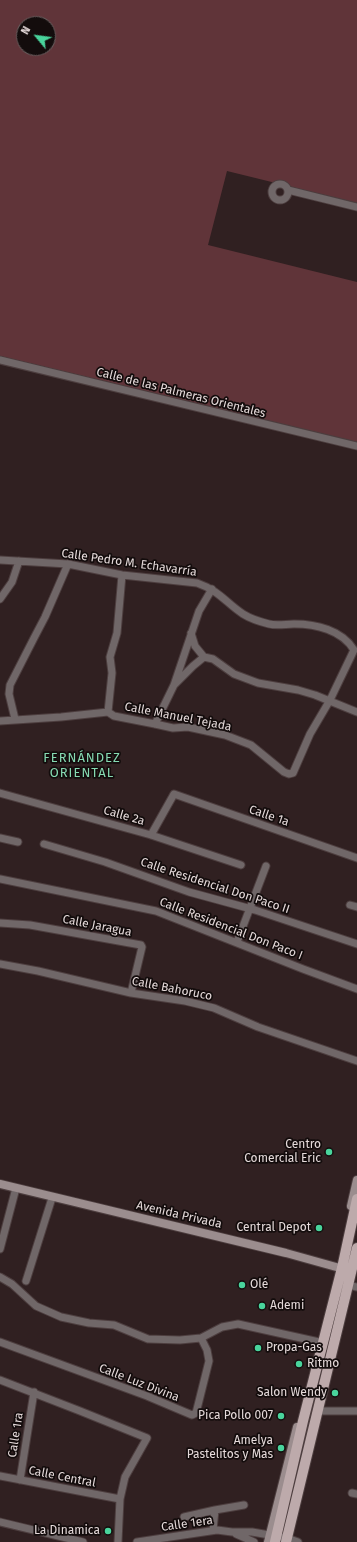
<!DOCTYPE html>
<meta charset="utf-8">
<style>
body{margin:0}
#map{position:relative;width:357px;height:1542px;overflow:hidden;background:#302021;font-family:"Fira Sans",sans-serif}
canvas{display:block}
.north{position:absolute;left:16px;top:16px;width:40px;height:40px;box-sizing:border-box;background:#130c0c;border:1px solid #675e5e;border-radius:50%;rotate:299deg;font-size:11px;font-weight:700;line-height:16px;text-align:center;color:#e5dada}
.north::after{content:'';display:block;margin:auto;width:14px;height:18px;background:#49d49c;clip-path:polygon(50% 0,100% 100%,50% 72%,0 100%)}
</style>
<div id="map">
<canvas width="357" height="1542"></canvas>
<div class="north">N</div>
</div>
<script>
const ctx = document.querySelector('canvas').getContext('2d');
ctx.lineJoin = 'round';
function paint(path, color) { ctx.fillStyle = color; ctx.fill(path, 'evenodd'); }
function stroke(path, color, width, dash) { ctx.strokeStyle = color; ctx.lineWidth = width; ctx.lineCap = dash ? 'butt' : 'round'; ctx.setLineDash(dash || []); ctx.stroke(path); }
function write(font, color, halo, rows, align = 'center') {
  ctx.font = font + ' "Fira Sans",sans-serif'; ctx.lineWidth = 3.5; ctx.setLineDash([]); ctx.textBaseline = 'middle'; ctx.strokeStyle = halo; ctx.fillStyle = color; for (const [text, x, y, turn = 0] of rows) {
    ctx.save(); ctx.translate(x, y); ctx.rotate((+turn || 0) * Math.PI / 180); ctx.textAlign = isNaN(turn) ? turn : align; if (halo) ctx.strokeText(text, 0, 0); ctx.fillText(text, 0, 0); ctx.restore();
  }
}
paint(new Path2D(`
 M0,0H357V203L227,171L208,245L357,282V442L0,356ZM24,24H48V48H24Z`), '#603439');
const street = new Path2D(`
 M272 192a8 8 0 1 1 16 0a8 8 0 1 1-16 0Z
 M288,190L357,207
 M0,360L357,446
 M0,560L68,564L122,575L197,583C220,591 226,603 243,614C251,619 261,622 269,624C277,626 286,624 294,624C316,624 342,630 354,650
 M0,599L12,582L19,561
 M191,633L195,646L204,657L213,659L234,674L258,683L298,690L315,695L357,712
 M175,684L193,666L204,657
 M108,712L112,673L110,657L117,633L122,575
 M15,719L9,694L10,685L34,638L45,617L68,564
 M0,721L61,717L108,712L114,716L155,724L173,728L188,727L225,735L251,745L284,772L289,774L293,773L310,734L330,700L354,650
 M155,724L174,685L199,611L212,589
 M0,793L151,835L241,865
 M151,835L174,794L357,858
 M0,838L18,842
 M44,844L105,862L189,892L255,910L357,944
 M0,879L156,911L303,969L357,989
 M350,905L357,907
 M0,923L30,925L141,945L142,947L131,993
 M237,942L266,866
 M0,964L38,971L131,993L185,1001L214,1008L258,1027L357,1061
 M0,1249L16,1188
 M0,1277L12,1284L36,1306L61,1317L89,1323L114,1325L148,1339L180,1340L201,1338L222,1327L238,1324L319,1342
 M26,1281L52,1198
 M348,1285L357,1287
 M0,1342L147,1396L192,1415L196,1413L209,1361L207,1350L201,1338
 M0,1380L80,1411L147,1438L125,1477L120,1499L118,1542
 M317,1411H357
 M0,1476L120,1499
 M20,1480L34,1392
 M352,1493L357,1494
 M215,1510L244,1505
 M184,1517L215,1510L213,1530
 M0,1522L83,1542
 M236,1534L254,1542
 M137,1542L217,1530L232,1532H252L287,1538L298,1542`);
const secondary = new Path2D(`
 M0,1184L286,1253L347,1270
 M351,1206L357,1180
 M268,1542L297,1427`);
const primary = new Path2D(`
 M275,1542L303,1421L342,1268L357,1199
 M286,1542L357,1248`);
stroke(street, '#4d3e3f', 9);
stroke(secondary, '#4d3e3f', 10);
stroke(primary, '#4d3e3f', 12);
stroke(street, '#706768', 7);
stroke(secondary, '#9b8d8e', 8);
stroke(primary, '#bdaaab', 10);
for (const [x, y, r, color] of [
 [329,1152,4,"#49d49c"],
 [319,1228,4,"#49d49c"],
 [242,1285,4,"#49d49c"],
 [262,1306,4,"#49d49c"],
 [258,1348,4,"#49d49c"],
 [299,1364,4,"#49d49c"],
 [335,1393,4,"#49d49c"],
 [281,1416,4,"#49d49c"],
 [281,1448,4,"#49d49c"],
 [108,1531,4,"#49d49c"]
]) { const dot = new Path2D(); dot.arc(x, y, r, 0, 2 * Math.PI); ctx.fillStyle = color; ctx.fill(dot); stroke(dot, '#130c0c', 1.5); }
write('12px', '#e5dada', '#130c0c', [
 ["Calle de las Palmeras Orientales",181,393,14],
 ["Calle Pedro M. Echavarría",129,563,8],
 ["Calle Manuel Tejada",178,717,11],
 ["Calle 2a",124,816,16],
 ["Calle 1a",269,816,19],
 ["Calle Residencial Don Paco II",215,886,18],
 ["Calle Jaragua",97,926,11],
 ["Calle Residencial Don Paco I",231,929,21],
 ["Calle Bahoruco",172,989,11],
 ["Avenida Privada",179,1215,13],
 ["Calle Luz Divina",139,1383,21],
 ["Calle 1ra",16,1435,-81],
 ["Calle Central",62,1477,11],
 ["Calle 1era",187,1524,-8]
]);
write('12px', '#e5dada', '#130c0c', [
 ["Centro",321,1145],
 ["Comercial Eric",321,1159],
 ["Central Depot",311,1228],
 ["Olé",250,1285,"left"],
 ["Ademi",270,1306,"left"],
 ["Propa-Gas",266,1348,"left"],
 ["Ritmo",307,1364,"left"],
 ["Salon Wendy",327,1393],
 ["Pica Pollo 007",273,1416],
 ["Amelya",273,1441],
 ["Pastelitos y Mas",273,1455],
 ["La Dinamica",100,1531]
], 'right');
ctx.letterSpacing = '1px';
write('13px', '#86dab2', '#130c0c', [
 ["FERNÁNDEZ",82,758],
 ["ORIENTAL",82,773]
]);
ctx.letterSpacing = '0px';
</script>
